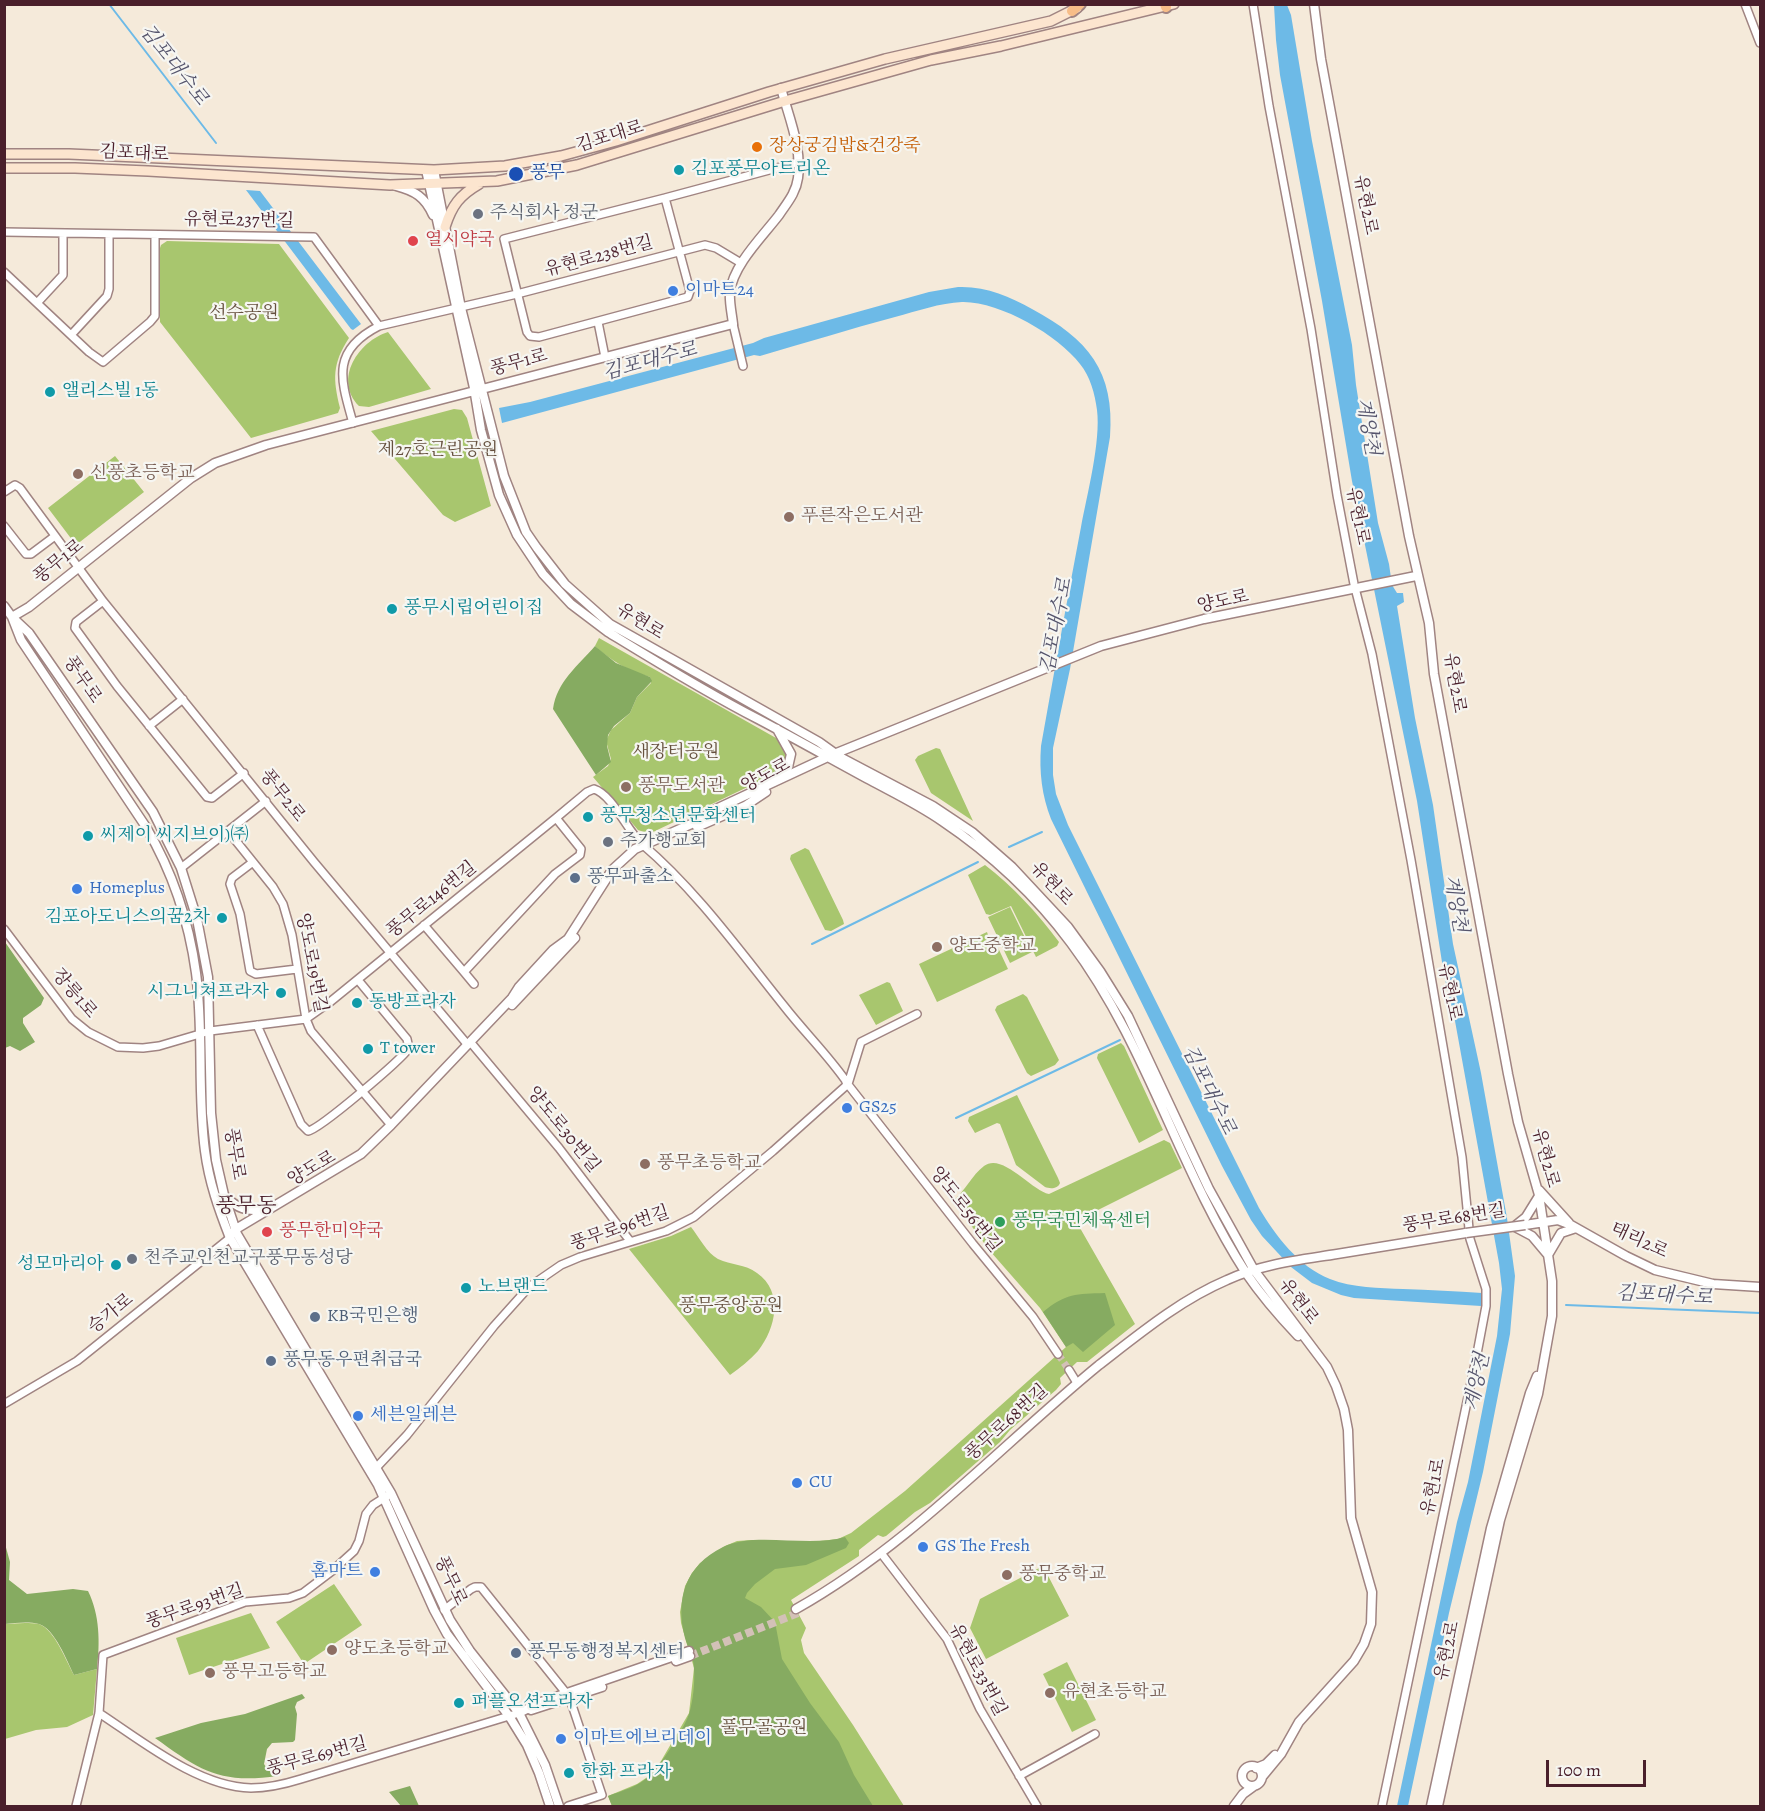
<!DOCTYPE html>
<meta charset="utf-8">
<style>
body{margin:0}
#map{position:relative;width:1765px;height:1811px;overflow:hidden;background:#f5eada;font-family:Alegreya,serif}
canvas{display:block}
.frame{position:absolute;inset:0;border:6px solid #4a1f2b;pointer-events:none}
.scale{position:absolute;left:1546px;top:1760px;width:100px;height:27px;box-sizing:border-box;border:3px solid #4a1f2b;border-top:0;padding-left:8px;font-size:18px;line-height:21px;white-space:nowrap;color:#4a1f2b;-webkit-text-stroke:4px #f6f6f2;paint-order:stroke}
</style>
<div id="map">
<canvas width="1765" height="1811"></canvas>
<div class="frame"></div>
<div class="scale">100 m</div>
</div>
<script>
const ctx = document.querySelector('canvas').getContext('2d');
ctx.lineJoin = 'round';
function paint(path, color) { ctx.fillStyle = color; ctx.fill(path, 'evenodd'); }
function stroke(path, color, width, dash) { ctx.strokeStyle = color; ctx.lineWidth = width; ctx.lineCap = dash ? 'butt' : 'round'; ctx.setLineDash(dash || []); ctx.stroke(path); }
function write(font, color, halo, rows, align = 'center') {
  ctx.font = font + ' Alegreya,"Noto Serif KR",serif'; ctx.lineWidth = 4.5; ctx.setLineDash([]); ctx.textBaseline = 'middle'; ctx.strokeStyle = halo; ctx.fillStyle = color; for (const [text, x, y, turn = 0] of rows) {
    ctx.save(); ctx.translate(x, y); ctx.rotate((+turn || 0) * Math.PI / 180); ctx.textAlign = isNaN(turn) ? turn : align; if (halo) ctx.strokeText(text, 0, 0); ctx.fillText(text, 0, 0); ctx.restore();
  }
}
paint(new Path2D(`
 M167,241L279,244L349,338C332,364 333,379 340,408L338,413L251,438L160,322V248L161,245Z
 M388,332L431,389L369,407L359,406C333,379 359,341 388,332Z
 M454,409L462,410L467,418L491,506L455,522L443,515L371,431Z
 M115,456L144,492L76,545L48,508Z
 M599,638L776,738C792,752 788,762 775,774L653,832L647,833L638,830L593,777L608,766L611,759L606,741L611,730L630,713L637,697L651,683L650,677C629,671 611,661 595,646Z
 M936,748L940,749L973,821L931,793L915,760L918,756Z
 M805,848L809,850L843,920L844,924L831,931L825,930L790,859L791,855Z
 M985,865C1013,886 1038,914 1059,942L1057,946L1036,957L1011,906L990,915L986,914L968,875Z
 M1010,907L1032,952L1010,963L988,917Z
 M987,932L989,938L993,937L1008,969L937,1002L919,964Z
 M887,982L890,983L903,1011L876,1025L859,995Z
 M1023,994L1027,997L1059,1060L1055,1065L1031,1076L1027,1073L995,1010L997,1006Z
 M1121,1043L1124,1046L1163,1130L1139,1143L1097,1058L1098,1054Z
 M1017,1095L1058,1178L1060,1183C1058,1189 1050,1189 1045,1187L1016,1165L1000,1124L997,1123L975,1133L968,1121L969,1117Z
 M1164,1140L1170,1143L1182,1168L1076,1221L1135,1324L1087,1362H1077L1060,1378L1061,1384L1056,1390L1010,1430L1000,1442L930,1503L915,1512L886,1536L883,1537L878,1535L859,1550V1556L791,1600L806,1628L801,1640L804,1653L853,1725L904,1806H629L627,1805L612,1806L608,1796L637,1784L649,1776L661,1761L689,1713L694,1668L681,1623L680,1612L685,1586L692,1573L700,1563L725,1546L737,1541L751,1540L811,1542L838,1539L851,1533L905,1491L1066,1347L1040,1308L990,1251L953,1201C965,1191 972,1175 984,1166C1002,1152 1031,1190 1049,1194Z
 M691,1227C699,1237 707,1253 718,1259C731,1265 745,1264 757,1273C784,1292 776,1328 758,1351C750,1360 740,1368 730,1375L629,1249L671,1236Z
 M1043,1566L1069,1616L986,1659L970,1628L980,1599Z
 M334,1584L362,1625L304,1664L276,1622Z
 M251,1613L270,1648L189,1675L176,1638Z
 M25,1623C29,1623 35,1623 39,1624C55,1630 66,1661 74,1675L97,1669L93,1715L67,1727L36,1730L5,1739V1624Z
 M1067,1662L1096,1720L1072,1732L1043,1674Z`), '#a8c66e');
paint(new Path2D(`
 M595,646L616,663L650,677L652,681L637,697L630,713L614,726L608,735L607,746L611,762L596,775L553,709C557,681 578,666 595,646Z
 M5,942L44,998L41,1005L23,1018V1023L35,1042L20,1051L10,1046L5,1048Z
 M1105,1293L1115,1325L1083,1352L1073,1343L1066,1347L1043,1312C1066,1293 1076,1294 1105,1293Z
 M845,1537L849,1543L846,1548L806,1565L775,1569L755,1584L747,1593L745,1598L761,1607L775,1622L782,1659L810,1703L839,1742L854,1775L873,1806H629L627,1805L612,1806L608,1796C622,1791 639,1786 649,1776C661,1765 684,1729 689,1714C693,1701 695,1683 694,1669C694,1658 688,1649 685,1638C675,1599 685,1566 723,1547C755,1531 807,1548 845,1537Z
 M5,1544L10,1562L9,1580L27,1594L73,1589L88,1591C100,1615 100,1643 97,1669L74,1675C67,1661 55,1629 39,1624C28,1621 15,1623 5,1624Z
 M302,1694L305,1698L297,1702L295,1707L297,1714L295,1740L293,1742L272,1743L267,1749L264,1764L268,1770L278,1776C219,1784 201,1771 155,1738L201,1723L245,1714Z
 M410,1786L419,1806H401L389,1792Z`), '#86ab61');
paint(new Path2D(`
 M1274,5H1287L1291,15L1312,141L1352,345L1356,385L1378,523L1389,564L1392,585L1397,593H1403L1404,602L1397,606L1415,718L1433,805L1453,944L1481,1073L1507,1218L1515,1276L1510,1334L1483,1472L1449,1613L1408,1806H1397L1457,1522L1468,1482L1497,1336L1502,1289L1499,1263L1455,1021L1444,975L1417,801L1352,481L1322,301L1280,75L1276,40Z
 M246,190L260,191L361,324L353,330L351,329Z
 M958,287C986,286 1009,296 1032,309C1088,339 1115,371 1110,437L1070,669L1053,748V775L1056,794L1068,825L1259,1208C1275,1235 1299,1267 1330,1279C1352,1288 1380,1288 1403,1289C1430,1290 1456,1291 1482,1293L1484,1303L1481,1304V1306L1354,1298L1341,1295L1312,1283L1291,1267L1262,1236L1251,1220L1222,1166L1051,819C1042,796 1039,772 1041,746C1054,673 1067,600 1081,527C1087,495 1101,441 1097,410C1095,394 1090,376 1080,364C1058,335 999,301 962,302C940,303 917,311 895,317C850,329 805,343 760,356L754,355L502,423L499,408L530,402L753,343L764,338L929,292Z`), '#6dbae7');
stroke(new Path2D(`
 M109,4L216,143
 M1009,847L1042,832
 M812,944L978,862
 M956,1118L1120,1040
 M1566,1305L1760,1313`), '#6dbae7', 2);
stroke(new Path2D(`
 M1058,1354L1069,1370`), '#d3c1b7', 7, [7, 3.5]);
stroke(new Path2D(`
 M690,1656L798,1613`), '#d3c1b7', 8, [8, 4]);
const minor = new Path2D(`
 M1253,4L1269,106L1311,329L1337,495L1354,584L1372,654L1411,860L1462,1157L1470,1239L1486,1289V1306L1476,1359L1382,1806
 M1745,4L1760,43
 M665,198L690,291L688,297L539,337L530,336L527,332L504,239L665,198L799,162
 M4,232L314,237L379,326L517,294L705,245L716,248L741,263
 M4,272L89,352L103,362L150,322L155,316V235
 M37,303L63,275V233
 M598,322L605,357
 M733,324L743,366
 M71,335L107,296L109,289V234
 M353,423C341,380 330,351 379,326
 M4,492L15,485L20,488L103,601L314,862L467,1044H472L559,1148L630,1241
 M4,526L26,554H31L55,536
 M103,601L76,622L75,628L117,686L207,797L212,798L244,773
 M149,726L183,699
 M228,831L273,887L283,904L292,935L306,1019L311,1031L391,1125
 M253,862L232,878L230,884L240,914L250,971L256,974L297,969
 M181,868L266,801
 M424,925L464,972L555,874L580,855L581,849L556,818
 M4,929L72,1019L88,1032L118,1047L143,1048L159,1046L210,1031L306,1019L330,1002L556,818L587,792L594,789C613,795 627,831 642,844C696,890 739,950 784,1006C805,1033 829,1056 848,1084
 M464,972L474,984
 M257,1025L301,1124L308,1131C320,1129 401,1060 409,1048L407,1039L358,980
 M846,1082L973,1244L1033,1317L1058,1354
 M848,1084L861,1042L917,1014
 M1069,1370L1077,1383
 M4,1404L77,1361L230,1238
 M374,1470L407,1435L494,1326L529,1287L561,1265L580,1257L666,1231L694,1217L773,1151L848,1084
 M881,1553L947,1639L980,1709L1037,1806
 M444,1610L471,1589L475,1587H481L566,1693
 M99,1713C142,1741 198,1787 251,1788C267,1788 285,1784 301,1779L519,1713
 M1019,1776L1095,1734
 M76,1806L99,1713L103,1655L245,1602L289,1598L303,1593L332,1571L354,1551L359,1541L366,1514L373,1505L387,1496
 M568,1806L602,1795L570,1699`);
const tertiary = new Path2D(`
 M1314,4L1321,59L1409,536L1429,623L1434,674L1508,1074L1518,1122L1539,1195L1552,1281V1316L1538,1394L1500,1520L1438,1806
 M426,170L474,388L481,430L499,495L517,535L543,574L571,604L608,632C657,662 707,693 758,719C796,739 833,760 870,780C894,793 919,805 942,821C991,854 1036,896 1071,943C1147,1044 1178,1168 1246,1273C1261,1295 1279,1316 1298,1336
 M434,170L461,308L504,476L526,532L537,548L565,584L610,624L819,742L840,757L933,806L972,832L1012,867L1068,927L1100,971L1128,1016L1209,1189L1254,1270L1327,1367L1336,1386L1344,1409L1348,1430L1351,1518L1372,1592L1371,1624L1364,1644L1354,1661L1299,1722L1281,1754L1262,1777
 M396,186C415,191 425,197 433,215
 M4,606L12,617
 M12,617L29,607L191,478L215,463L266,445L733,324C732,314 729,302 730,292C733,265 763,236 779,215C787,203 796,193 798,178C802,147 789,118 781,88
 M776,778L788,767L791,754L777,729
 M697,827L745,806L766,792
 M512,1005L575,938
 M1539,1190L1569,1223
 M226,1197C237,1208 247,1212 263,1209
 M1516,1225L1526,1217L1539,1196
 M1525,1225L1558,1220L1571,1225L1626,1256L1655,1270L1713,1284L1760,1287
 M1515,1227L1532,1236L1548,1255L1561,1233L1576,1228
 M233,1233L236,1229L361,1154L391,1125L512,998L519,987L553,950L568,939L612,870L635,849L698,821L716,809L834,754L1101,646L1204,619L1411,577L1416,576L1418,578
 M796,1609C910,1545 999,1447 1099,1365C1139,1334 1180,1300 1227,1280C1261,1264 1300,1260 1337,1254C1380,1247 1423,1240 1466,1233
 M676,1661L690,1656
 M531,1710L602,1687
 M519,1713L541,1702L689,1651
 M1242 1776a10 10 0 1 1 20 0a10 10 0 1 1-20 0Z
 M1256,1768L1266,1764L1275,1755
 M550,1806L539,1773L527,1745L509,1716L447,1634L434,1610L378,1485L230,1238C219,1210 209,1182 205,1151C197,1092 204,1032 196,973C189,922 172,871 146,827L21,640L12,617L29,633L153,812L181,868L197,919L208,977L211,1113L216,1160L224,1195L237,1234L391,1493L450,1620L470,1651L519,1713L545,1765L559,1806
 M1234,1806L1243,1794L1254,1786
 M1431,1806L1491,1528L1530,1393L1537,1376`);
const secondary = new Path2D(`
 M4,154H69L434,170L505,166L561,156L616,141L769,92L885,59L1051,21L1077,8
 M4,168H75L148,171L390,185L497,181L577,165L785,101L931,60L1001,46L1174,4
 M445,227C452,205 460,195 479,184`);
const primary = new Path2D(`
 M1165,4L1166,7
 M1072,11L1080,4`);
stroke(minor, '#a08482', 10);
stroke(tertiary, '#a08482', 11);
stroke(secondary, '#a08482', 12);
stroke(primary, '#a08482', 14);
stroke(minor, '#fff', 7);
stroke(tertiary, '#fff', 8);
stroke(secondary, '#fce5cf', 9);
stroke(primary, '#f7bd88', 10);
const tertiaryBridge = new Path2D(`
 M1466,1233L1525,1225`);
stroke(tertiaryBridge, '#a08482', 11, []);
stroke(tertiaryBridge, '#fff', 8);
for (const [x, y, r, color] of [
 [757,147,6,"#e8710a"],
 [679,170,6,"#0f9aa8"],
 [516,174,8,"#1a4fb4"],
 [478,214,6,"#6b7280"],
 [413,241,6,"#e0444e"],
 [673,291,6,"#3f7fe0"],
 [50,392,6,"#0f9aa8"],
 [78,474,6,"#8d6e63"],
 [789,517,6,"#8d6e63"],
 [392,609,6,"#0f9aa8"],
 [626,787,6,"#8d6e63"],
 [588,817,6,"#0f9aa8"],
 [88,836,6,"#0f9aa8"],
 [608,842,6,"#6b7280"],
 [575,878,6,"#5c6f8a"],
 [77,889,6,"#3f7fe0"],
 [222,918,6,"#0f9aa8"],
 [937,947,6,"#8d6e63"],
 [281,993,6,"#0f9aa8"],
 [357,1003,6,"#0f9aa8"],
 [368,1049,6,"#0f9aa8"],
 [847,1108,6,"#3f7fe0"],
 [645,1164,6,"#8d6e63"],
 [1000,1222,6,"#2e9e5b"],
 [267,1232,6,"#e0444e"],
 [132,1259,6,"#6b7280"],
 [116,1265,6,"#0f9aa8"],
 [466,1288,6,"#0f9aa8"],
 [315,1317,6,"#5c6f8a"],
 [271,1361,6,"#5c6f8a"],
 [358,1416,6,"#3f7fe0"],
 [797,1483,6,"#3f7fe0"],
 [923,1547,6,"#3f7fe0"],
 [375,1572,6,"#3f7fe0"],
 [1007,1575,6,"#8d6e63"],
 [332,1650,6,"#8d6e63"],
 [516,1653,6,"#5c6f8a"],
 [210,1673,6,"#8d6e63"],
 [1050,1693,6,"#8d6e63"],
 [459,1703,6,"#0f9aa8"],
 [561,1739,6,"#3f7fe0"],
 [569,1773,6,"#0f9aa8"]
]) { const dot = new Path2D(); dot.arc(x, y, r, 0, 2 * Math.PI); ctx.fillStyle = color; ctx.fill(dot); stroke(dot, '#f6f6f2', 2); }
write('18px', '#4a1f2b', '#f6f6f2', [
 ["김포대로",610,137,-17],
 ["김포대로",134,154,3],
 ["유현2로",1365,205,79],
 ["유현로237번길",239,221,1],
 ["유현로238번길",599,257,-15],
 ["풍무1로",519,363,-15],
 ["유현1로",1357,516,79],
 ["풍무1로",59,562,-39],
 ["양도로",1223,602,-12],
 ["유현로",640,622,32],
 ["풍무로",82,680,56],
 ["유현2로",1454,683,81],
 ["양도로",766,776,-28],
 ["풍무2로",282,796,52],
 ["유현로",1051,884,47],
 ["풍무로146번길",432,900,-39],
 ["양도로19번길",311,963,79],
 ["유현1로",1449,992,79],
 ["장릉1로",74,994,50],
 ["양도로30번길",563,1130,51],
 ["풍무로",234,1154,81],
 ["유현2로",1545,1158,75],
 ["양도로",312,1169,-30],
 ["양도로56번길",965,1210,52],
 ["풍무로68번길",1454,1219,-9],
 ["풍무로96번길",620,1229,-19],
 ["태리2로",1639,1241,25],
 ["유현로",1298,1302,53],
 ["승가로",111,1314,-39],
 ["풍무로68번길",1007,1423,-42],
 ["유현1로",1434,1487,-78],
 ["풍무로",450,1581,65],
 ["풍무로93번길",195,1607,-19],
 ["유현2로",1448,1651,-78],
 ["유현로33번길",977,1670,62],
 ["풍무로69번길",317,1757,-15]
]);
write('18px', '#c56008', '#f6f6f2', [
 ["장상궁김밥&건강죽",769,147]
], 'left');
write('18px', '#0d838f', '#f6f6f2', [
 ["김포풍무아트리온",691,170],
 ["앨리스빌 1동",62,392],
 ["풍무시립어린이집",404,609],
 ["풍무청소년문화센터",600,817],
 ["씨제이 씨지브이)㈜",100,836],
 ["김포아도니스의꿈2차",210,918,"right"],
 ["시그니쳐프라자",269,993,"right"],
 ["동방프라자",369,1003],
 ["T tower",380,1049],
 ["성모마리아",104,1265,"right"],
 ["노브랜드",478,1288],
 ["퍼플오션프라자",471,1703],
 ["한화 프라자",581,1773]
], 'left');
write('18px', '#164399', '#f6f6f2', [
 ["풍무",530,174]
], 'left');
write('18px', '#5b616d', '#f6f6f2', [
 ["주식회사 정군",490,214],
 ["주가행교회",620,842],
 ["천주교인천교구풍무동성당",144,1259]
], 'left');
write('18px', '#be3a42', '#f6f6f2', [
 ["열시약국",425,241],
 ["풍무한미약국",279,1232]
], 'left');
write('18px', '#366cbe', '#f6f6f2', [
 ["이마트24",685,291],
 ["Homeplus",89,889],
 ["GS25",859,1108],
 ["세븐일레븐",370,1416],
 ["CU",809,1483],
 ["GS The Fresh",935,1547],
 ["홈마트",363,1572,"right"],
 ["이마트에브리데이",573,1739]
], 'left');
write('18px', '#66513f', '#f6f6f2', [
 ["선수공원",244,314],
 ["제27호근린공원",438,451],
 ["새장터공원",676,753],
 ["풍무중앙공원",731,1307],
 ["풀무골공원",764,1729]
]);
write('18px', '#785e54', '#f6f6f2', [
 ["신풍초등학교",90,474],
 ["푸른작은도서관",801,517],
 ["풍무도서관",638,787],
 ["양도중학교",949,947],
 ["풍무초등학교",657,1164],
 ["풍무중학교",1019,1575],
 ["양도초등학교",344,1650],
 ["풍무고등학교",222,1673],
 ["유현초등학교",1062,1693]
], 'left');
write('18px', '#4e5e75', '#f6f6f2', [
 ["풍무파출소",587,878],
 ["KB국민은행",327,1317],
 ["풍무동우편취급국",283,1361],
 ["풍무동행정복지센터",528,1653]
], 'left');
write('18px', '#27864d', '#f6f6f2', [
 ["풍무국민체육센터",1012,1222]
], 'left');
write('italic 20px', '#56556d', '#f6f6f2', [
 ["김포대수로",173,65,52],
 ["김포대수로",650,362,-15],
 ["계양천",1367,427,80],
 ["김포대수로",1057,626,-79],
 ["계양천",1455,904,80],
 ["김포대수로",1208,1090,64],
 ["김포대수로",1664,1296,3],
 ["계양천",1478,1382,-78]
]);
write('21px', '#4a1f2b', '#f6f6f2', [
 ["풍무동",246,1207]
]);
</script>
